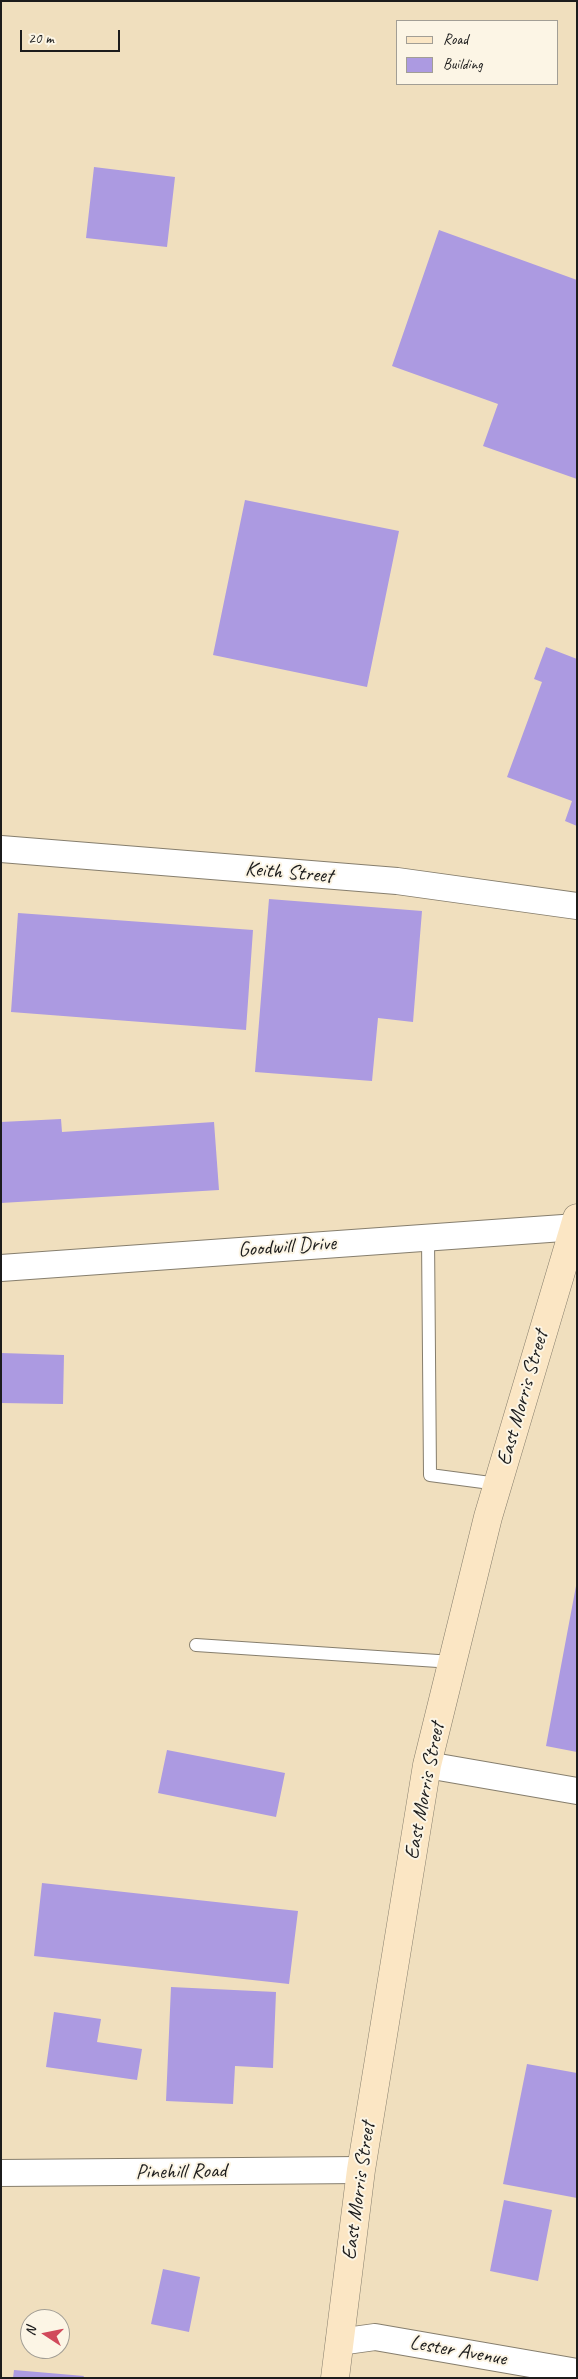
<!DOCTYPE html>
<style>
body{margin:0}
#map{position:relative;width:578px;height:2379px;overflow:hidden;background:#f0dfbe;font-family:Caveat,sans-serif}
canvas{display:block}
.frame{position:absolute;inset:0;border:2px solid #1c1c1c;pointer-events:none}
.legend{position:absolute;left:396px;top:20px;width:162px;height:65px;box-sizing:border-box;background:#fcf5e5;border:1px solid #a29e95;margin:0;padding:6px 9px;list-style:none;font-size:15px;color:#1c1c1c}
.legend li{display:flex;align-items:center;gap:10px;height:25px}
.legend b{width:25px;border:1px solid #a29e95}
.north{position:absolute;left:20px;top:2309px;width:50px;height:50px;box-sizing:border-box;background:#fcf5e5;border:1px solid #a29e95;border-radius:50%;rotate:281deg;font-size:14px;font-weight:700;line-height:20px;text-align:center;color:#1c1c1c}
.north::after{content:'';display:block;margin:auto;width:18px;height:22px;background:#d1495b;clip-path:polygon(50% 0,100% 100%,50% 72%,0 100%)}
.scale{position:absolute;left:20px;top:30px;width:100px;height:22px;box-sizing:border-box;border:2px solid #1c1c1c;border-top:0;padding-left:6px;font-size:15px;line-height:18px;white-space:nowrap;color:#1c1c1c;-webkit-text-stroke:4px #fcf5e5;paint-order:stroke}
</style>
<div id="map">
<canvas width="578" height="2379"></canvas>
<div class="frame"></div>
<ul class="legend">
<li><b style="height:6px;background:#fbe6c4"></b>Road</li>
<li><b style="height:14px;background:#ac9ae1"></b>Building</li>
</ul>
<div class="north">N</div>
<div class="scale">20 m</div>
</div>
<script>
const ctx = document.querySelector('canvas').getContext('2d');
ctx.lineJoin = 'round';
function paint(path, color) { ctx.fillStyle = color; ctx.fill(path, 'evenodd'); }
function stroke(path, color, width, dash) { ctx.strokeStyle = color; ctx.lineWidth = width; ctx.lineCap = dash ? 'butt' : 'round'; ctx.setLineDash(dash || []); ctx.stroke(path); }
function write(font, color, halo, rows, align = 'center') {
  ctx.font = font + ' Caveat,sans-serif'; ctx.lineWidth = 4; ctx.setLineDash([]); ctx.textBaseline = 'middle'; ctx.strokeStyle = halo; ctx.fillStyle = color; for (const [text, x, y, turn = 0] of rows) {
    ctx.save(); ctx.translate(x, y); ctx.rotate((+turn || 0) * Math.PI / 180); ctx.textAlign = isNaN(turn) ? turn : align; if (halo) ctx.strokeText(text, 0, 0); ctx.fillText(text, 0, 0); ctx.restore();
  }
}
paint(new Path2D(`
 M94,167L175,177L167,247L86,238Z
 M439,230L577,280V479L483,446L498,404L392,366Z
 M245,500L399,531L367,687L213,655Z
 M546,647L577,659V826L565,821L572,801L507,777L542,682L534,679Z
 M269,899L422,911L413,1022L378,1018L372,1081L255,1072Z
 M18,913L253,930L246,1030L11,1012Z
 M61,1119L62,1132L214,1122L219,1190L1,1203V1122Z
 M1,1353L64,1355L63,1404L1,1403Z
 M576,1586H577V1752L546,1746Z
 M167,1750L285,1773L276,1817L158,1793Z
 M42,1883L298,1911L289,1984L34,1956Z
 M171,1987L276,1992L273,2068L235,2066L233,2104L166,2101Z
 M54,2012L101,2019L97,2042L142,2049L137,2080L46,2067Z
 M527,2064L577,2073V2198L503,2184Z
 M504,2200L552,2210L538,2281L490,2271Z
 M163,2269L200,2277L189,2332L151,2324Z
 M14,2370L84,2376L83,2378H13Z`), '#ac9ae1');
const service = new Path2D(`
 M428,1237L430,1475L498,1484
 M196,1645L453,1662`);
const minor = new Path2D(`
 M1,849L397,881L577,906
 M1,1268L577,1227
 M427,1765L577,1791
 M1,2173L361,2170
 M339,2342L375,2337L577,2372`);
const secondary = new Path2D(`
 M335,2378L361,2170L427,1765L488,1517L577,1218`);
stroke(service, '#867e6d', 14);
stroke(minor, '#867e6d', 28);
stroke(secondary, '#867e6d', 29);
stroke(service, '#fff', 12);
stroke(minor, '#fff', 26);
stroke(secondary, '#fbe6c4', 28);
write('21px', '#1c1c1c', '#fcf5e5', [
 ["Keith Street",289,873,5],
 ["Goodwill Drive",287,1247,-4],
 ["East Morris Street",523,1398,-74],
 ["East Morris Street",425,1791,-79],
 ["Pinehill Road",181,2172,-1],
 ["East Morris Street",359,2191,-82],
 ["Lester Avenue",458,2351,10]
]);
</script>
